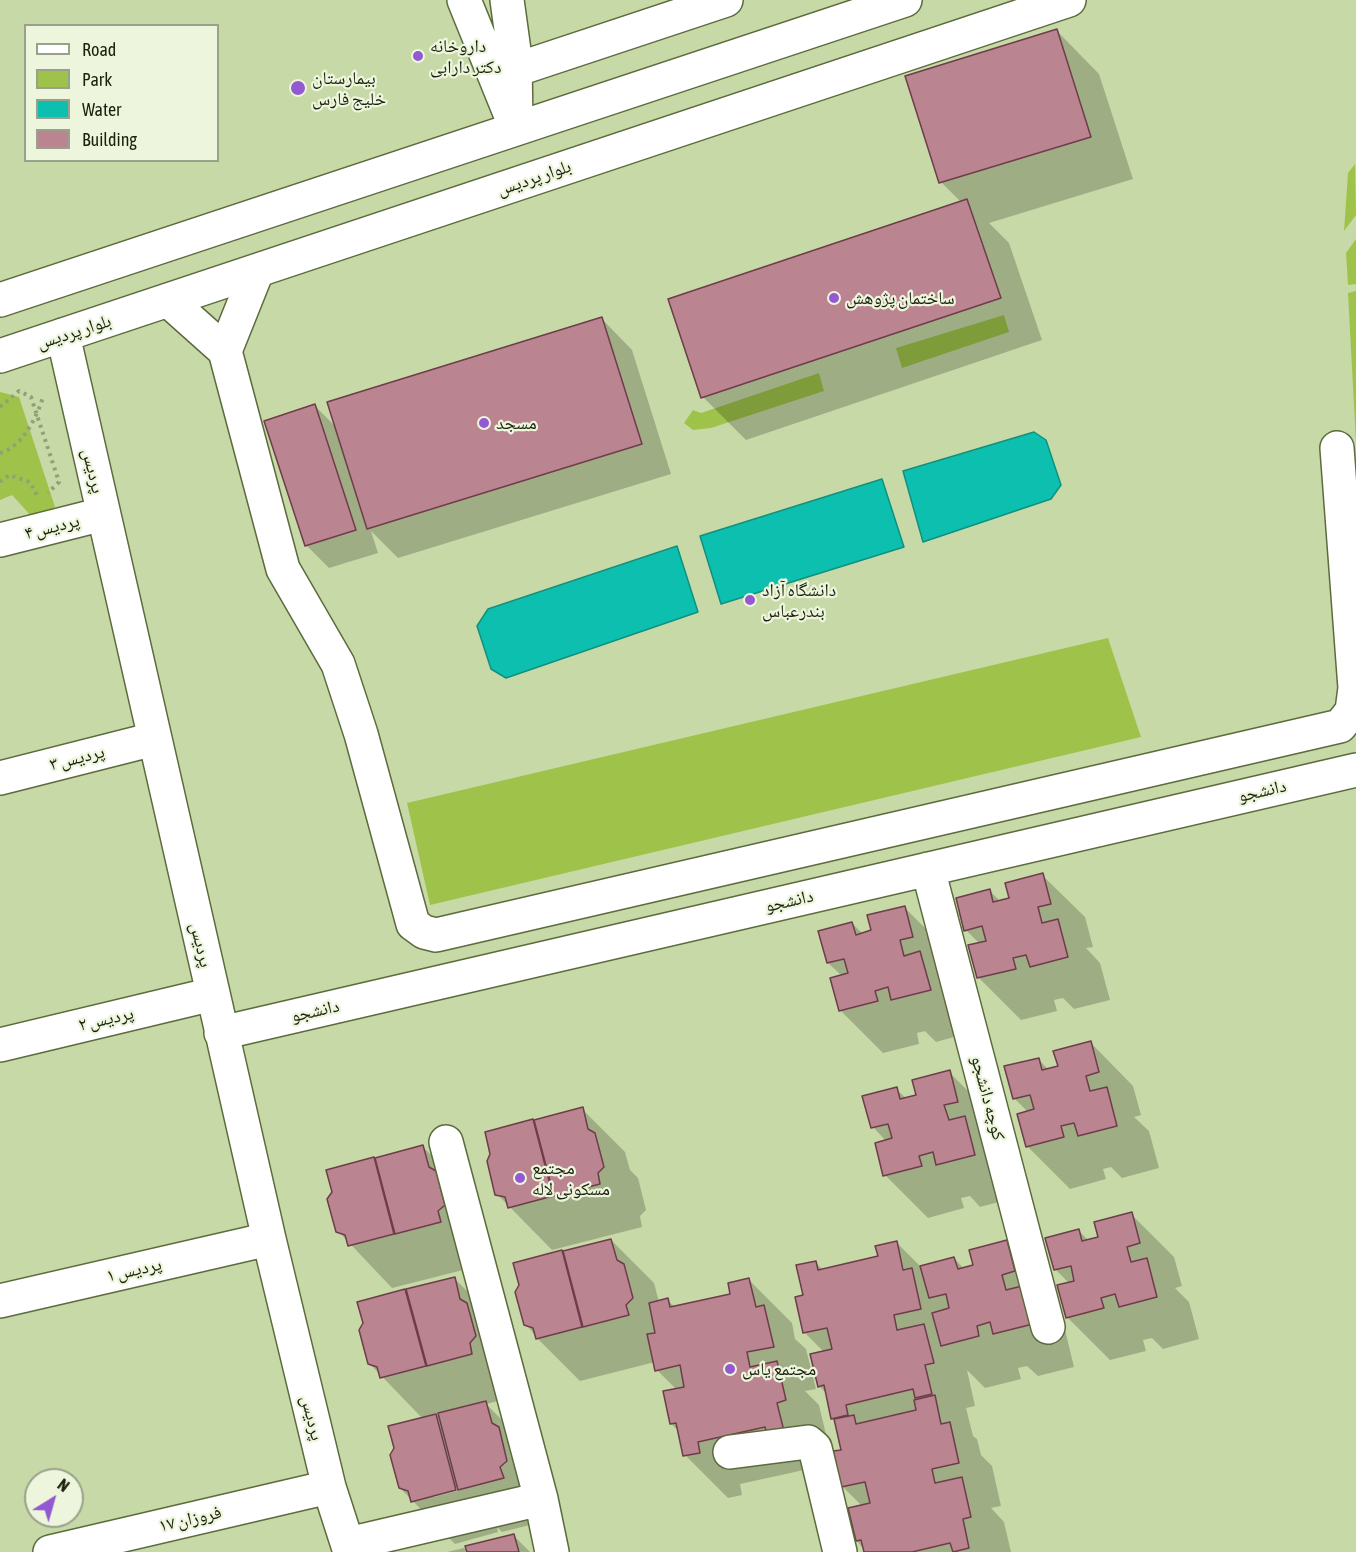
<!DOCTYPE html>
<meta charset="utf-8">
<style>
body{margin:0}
#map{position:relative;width:1356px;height:1552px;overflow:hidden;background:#c7d9a7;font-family:"Asap Condensed",sans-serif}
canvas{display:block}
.legend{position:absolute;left:24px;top:24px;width:195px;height:138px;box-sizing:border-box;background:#edf6dd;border:2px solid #99a18a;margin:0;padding:8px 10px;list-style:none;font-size:18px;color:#1a210e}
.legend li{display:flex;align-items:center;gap:12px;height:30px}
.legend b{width:30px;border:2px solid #99a18a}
.north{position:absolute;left:24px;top:1468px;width:60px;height:60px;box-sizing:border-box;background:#edf6dd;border:2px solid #99a18a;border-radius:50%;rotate:37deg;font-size:16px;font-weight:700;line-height:24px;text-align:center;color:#1a210e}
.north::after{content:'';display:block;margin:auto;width:21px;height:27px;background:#9359d0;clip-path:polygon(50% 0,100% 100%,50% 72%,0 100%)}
</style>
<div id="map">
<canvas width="1356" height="1552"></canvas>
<ul class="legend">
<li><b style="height:8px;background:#fff"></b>Road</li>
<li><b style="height:16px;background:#9fc34a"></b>Park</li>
<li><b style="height:16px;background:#0dbfae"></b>Water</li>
<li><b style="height:16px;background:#bb8491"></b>Building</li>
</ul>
<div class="north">N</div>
</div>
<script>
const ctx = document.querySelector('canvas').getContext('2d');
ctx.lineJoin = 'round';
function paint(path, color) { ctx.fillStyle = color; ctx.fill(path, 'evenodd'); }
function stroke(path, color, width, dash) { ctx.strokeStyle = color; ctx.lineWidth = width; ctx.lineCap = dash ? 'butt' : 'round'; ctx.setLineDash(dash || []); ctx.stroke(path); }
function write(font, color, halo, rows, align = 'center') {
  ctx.font = font + ' "Asap Condensed","Noto Naskh Arabic",sans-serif'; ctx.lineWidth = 4.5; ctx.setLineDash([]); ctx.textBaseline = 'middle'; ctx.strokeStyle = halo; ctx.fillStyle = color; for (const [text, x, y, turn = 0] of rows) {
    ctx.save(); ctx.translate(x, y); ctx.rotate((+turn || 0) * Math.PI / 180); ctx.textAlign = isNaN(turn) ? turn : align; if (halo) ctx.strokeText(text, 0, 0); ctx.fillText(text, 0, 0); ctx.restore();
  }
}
paint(new Path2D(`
 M1355,164L1356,215L1344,231L1348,173Z
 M1356,239V284L1348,285L1346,253Z
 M1356,291V443L1348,293Z
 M1004,315L1009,332L902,368L896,348Z
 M819,373L824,391L711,428L693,430L684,423L693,410L701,413Z
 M0,392L19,397L55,507L33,518L12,495L0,500Z
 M1108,638L1141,737L430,905L407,803Z`), '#9fc34a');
const water = new Path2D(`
 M1034,432L1046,440L1061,485L1051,499L923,542L903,471Z
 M882,479L904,547L721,604L700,536Z
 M677,546L698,612L506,678L491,669L477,626L488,609Z`);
paint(water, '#0dbfae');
stroke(water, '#11907e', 1.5);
paint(new Path2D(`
 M1057,31L1099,74L1133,179L989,223L1009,243L1042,340L746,440L703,397L961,202L941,182Z
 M602,319L632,350L671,474L398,558L371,531L378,553L329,568L306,545L315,406L336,427Z
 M1042,875L1085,917L1093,947L1086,948L1100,963L1110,1000L1074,1009L1063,998L1054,1000L1057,1011L1021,1020L979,978L970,946L980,944L966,930L990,891L1001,902L1011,899Z
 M904,907L947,950L972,1032L936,1042L925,1031L917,1033L919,1044L883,1053L840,1010L842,976L828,963L852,923L863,934L873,932Z
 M1091,1043L1133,1086L1141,1115L1134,1117L1149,1131L1159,1168L1122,1178L1111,1167L1103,1169L1106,1179L1070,1189L1027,1146L1028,1112L1014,1098L1038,1059L1049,1070L1060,1067Z
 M949,1072L992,1115L1017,1197L980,1207L970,1196L961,1198L964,1208L928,1218L885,1175L886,1141L873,1127L896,1089L907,1099L917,1096Z
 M582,1109L625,1152L630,1170L638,1178L646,1210L640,1216L642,1227L552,1250L497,1194L487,1133Z
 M423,1147L466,1190L483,1265L392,1288L338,1231L373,1159L378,1164Z
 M1131,1214L1174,1257L1182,1286L1175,1288L1189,1302L1199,1339L1163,1349L1152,1338L1143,1340L1146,1351L1110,1360L1067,1317L1069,1283L1055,1269L1079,1231L1089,1241L1100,1239Z
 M611,1240L654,1283L659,1302L667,1300L675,1307L732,1295L749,1280L792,1323L795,1339L806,1349L816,1389L805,1391L819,1405L828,1443L804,1470L740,1484L742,1495L728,1498L685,1455L680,1432L671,1424L677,1390L657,1370L655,1362L580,1381L537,1338L526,1324L521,1285L515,1264Z
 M1006,1242L1049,1285L1050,1316L1065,1330L1074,1367L1038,1376L1027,1366L1018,1368L1021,1379L985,1388L967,1370L975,1406L966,1408L973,1436L977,1439L981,1455L992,1466L1001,1506L991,1508L1004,1522L1011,1552H866L857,1541L862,1506L842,1486L843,1451L836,1422L833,1418L827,1394L819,1386L824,1352L804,1332L805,1296L815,1262L823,1270L880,1257L897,1243L921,1267L954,1258L964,1269L975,1266Z
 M455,1279L497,1321L514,1397L486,1404L528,1446L546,1521L502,1532L497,1527L498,1532L455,1544L400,1488L423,1419L369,1363L359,1303ZM463,1486L464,1489L434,1497V1494Z
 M513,1535L530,1552H468Z
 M464,1548L468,1552H447Z`), '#0003');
const building = new Path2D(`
 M1057,29L1091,137L939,183L905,76Z
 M967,199L1001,298L701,398L668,299Z
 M602,317L642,444L367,529L327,402Z
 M315,404L356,530L305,546L264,421Z
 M1043,873L1051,904L1038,907L1042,923L1058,919L1068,957L1030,967L1026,955L1013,958L1016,969L977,978L968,945L986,941L982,926L964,931L956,898L990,889L993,902L1009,898L1005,883Z
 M905,906L913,937L900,940L904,956L920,951L931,990L891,1000L888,987L875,991L878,1001L839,1011L830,978L848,973L844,959L827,963L818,931L852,922L856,935L871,930L867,915Z
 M1091,1041L1099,1072L1086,1076L1090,1091L1107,1087L1117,1126L1078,1136L1074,1123L1061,1126L1064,1137L1026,1147L1017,1114L1034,1109L1030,1095L1013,1099L1004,1066L1039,1058L1042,1070L1058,1066L1053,1051Z
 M950,1070L958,1102L944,1105L949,1120L965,1116L975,1155L936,1165L933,1152L919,1156L922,1166L883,1176L875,1143L892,1138L888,1124L871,1128L862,1096L897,1087L900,1099L916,1095L912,1080Z
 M583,1107L588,1129L595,1133L604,1167L598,1173L600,1184L554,1196L534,1120Z
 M533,1119L553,1196L508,1208L505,1197L495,1195L487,1161L490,1154L485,1132Z
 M423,1145L429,1167L436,1171L445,1205L438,1211L441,1222L395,1234L375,1158Z
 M374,1157L394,1234L348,1246L345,1235L336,1232L327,1199L332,1192L326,1170Z
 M1132,1212L1140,1243L1127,1247L1131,1262L1147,1258L1157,1297L1119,1307L1115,1294L1101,1298L1104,1308L1066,1318L1057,1285L1074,1281L1071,1266L1054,1270L1045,1238L1079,1229L1082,1241L1098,1237L1094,1222Z
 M611,1239L617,1260L624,1264L633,1298L626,1305L629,1315L583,1327L563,1251Z
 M1007,1240L1015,1271L1002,1275L1006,1290L1022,1286L1033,1324L993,1334L990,1322L977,1326L979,1336L941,1346L932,1313L949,1308L946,1294L929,1298L920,1266L954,1257L958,1269L973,1265L969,1250Z
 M897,1241L903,1270L912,1268L921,1309L894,1315L897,1330L924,1324L934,1363L925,1365L932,1394L915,1398L913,1389L846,1405L848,1415L831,1419L824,1385L818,1387L810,1354L832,1349L827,1328L803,1333L795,1297L803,1295L796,1265L816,1261L818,1270L878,1256L875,1246Z
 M562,1250L582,1327L536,1339L533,1328L524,1325L515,1292L519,1285L513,1263Z
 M455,1277L460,1299L467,1303L476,1336L470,1343L472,1354L427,1366L406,1289Z
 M749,1278L756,1307L764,1305L774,1347L747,1352L750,1367L777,1361L786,1400L777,1403L784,1431L767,1435L765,1427L698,1442L700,1453L683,1456L676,1423L670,1424L663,1391L684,1387L680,1365L655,1371L647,1334L655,1333L649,1303L668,1298L670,1307L730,1294L728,1283Z
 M405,1289L426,1366L380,1378L377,1367L368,1364L359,1330L363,1323L357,1302Z
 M935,1395L941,1424L950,1422L959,1463L932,1469L935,1483L962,1477L971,1517L963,1519L969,1548L953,1552L950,1543L912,1552H864L861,1540L856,1541L848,1508L870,1503L865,1482L841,1487L833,1451L841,1450L834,1419L854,1415L856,1424L916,1410L914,1400Z
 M486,1401L492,1423L499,1427L507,1461L500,1467L504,1478L458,1490L438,1413Z
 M436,1414L456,1490L411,1502L408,1491L399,1488L390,1455L394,1448L388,1426Z
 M514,1534L519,1552H467L465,1546Z`);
paint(building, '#bb8491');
stroke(building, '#6d3d4a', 1.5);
const minor = new Path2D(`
 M464,0L516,128L515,58L507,0
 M515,70L726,0
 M169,301L225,351L283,569L338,664L361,734L413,924L424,932L436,935L1340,726L1352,711L1355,688L1337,448
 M63,335L269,1239L329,1487L350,1552
 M225,351L257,271
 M0,540L103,514
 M0,778L154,739
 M928,869L1048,1327
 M221,1033L1356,770
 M0,1045L213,994
 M446,1142L541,1499L552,1552
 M0,1301L269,1239
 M730,1452L808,1442L815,1448L840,1552
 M348,1544L541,1499
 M50,1552L329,1487`);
const major = new Path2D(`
 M0,300L905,0
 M0,356L1069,0`);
stroke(minor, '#5c6b3d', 36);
stroke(major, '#5c6b3d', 36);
stroke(new Path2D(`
 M0,407L19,391L31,397L59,482L48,493
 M0,453C22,447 36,419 43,397
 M0,482L9,475L30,482L38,497`), '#91a077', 4, [3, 4.5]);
stroke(minor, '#fff', 33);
stroke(major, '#fff', 33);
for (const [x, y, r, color] of [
 [418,56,6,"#9359d0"],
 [298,88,8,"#9359d0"],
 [834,298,6,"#9359d0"],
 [484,423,6,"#9359d0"],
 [750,600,6,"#9359d0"],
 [520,1178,6,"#9359d0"],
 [730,1369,6,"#9359d0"]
]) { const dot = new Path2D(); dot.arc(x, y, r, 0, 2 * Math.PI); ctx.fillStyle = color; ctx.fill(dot); stroke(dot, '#edf6dd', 2); }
write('18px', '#1a210e', '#edf6dd', [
 ["داروخانه",430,46],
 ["دکتر دارابی",430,67],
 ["بیمارستان",312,78],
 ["خلیج فارس",312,99],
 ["ساختمان پژوهش",846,298],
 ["مسجد",496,423],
 ["دانشگاه آزاد",762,590],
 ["بندرعباس",762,611],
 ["مجتمع",532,1168],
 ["مسکونی لاله",532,1189],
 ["مجتمع یاس",742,1369]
], 'left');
write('18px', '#1a210e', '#edf6dd', [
 ["بلوار پردیس",534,178,-19],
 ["بلوار پردیس",74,332,-18],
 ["پردیس",93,471,77],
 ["پردیس ۴",52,527,-14],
 ["پردیس ۳",77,758,-14],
 ["دانشجو",1262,791,-13],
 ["دانشجو",789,901,-13],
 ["پردیس",201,945,77],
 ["دانشجو",315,1011,-13],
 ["پردیس ۲",106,1019,-13],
 ["کوچه دانشجو",988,1098,75],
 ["پردیس ۱",134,1270,-13],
 ["پردیس",312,1418,76],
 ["فروزان ۱۷",190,1519,-13]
]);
</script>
